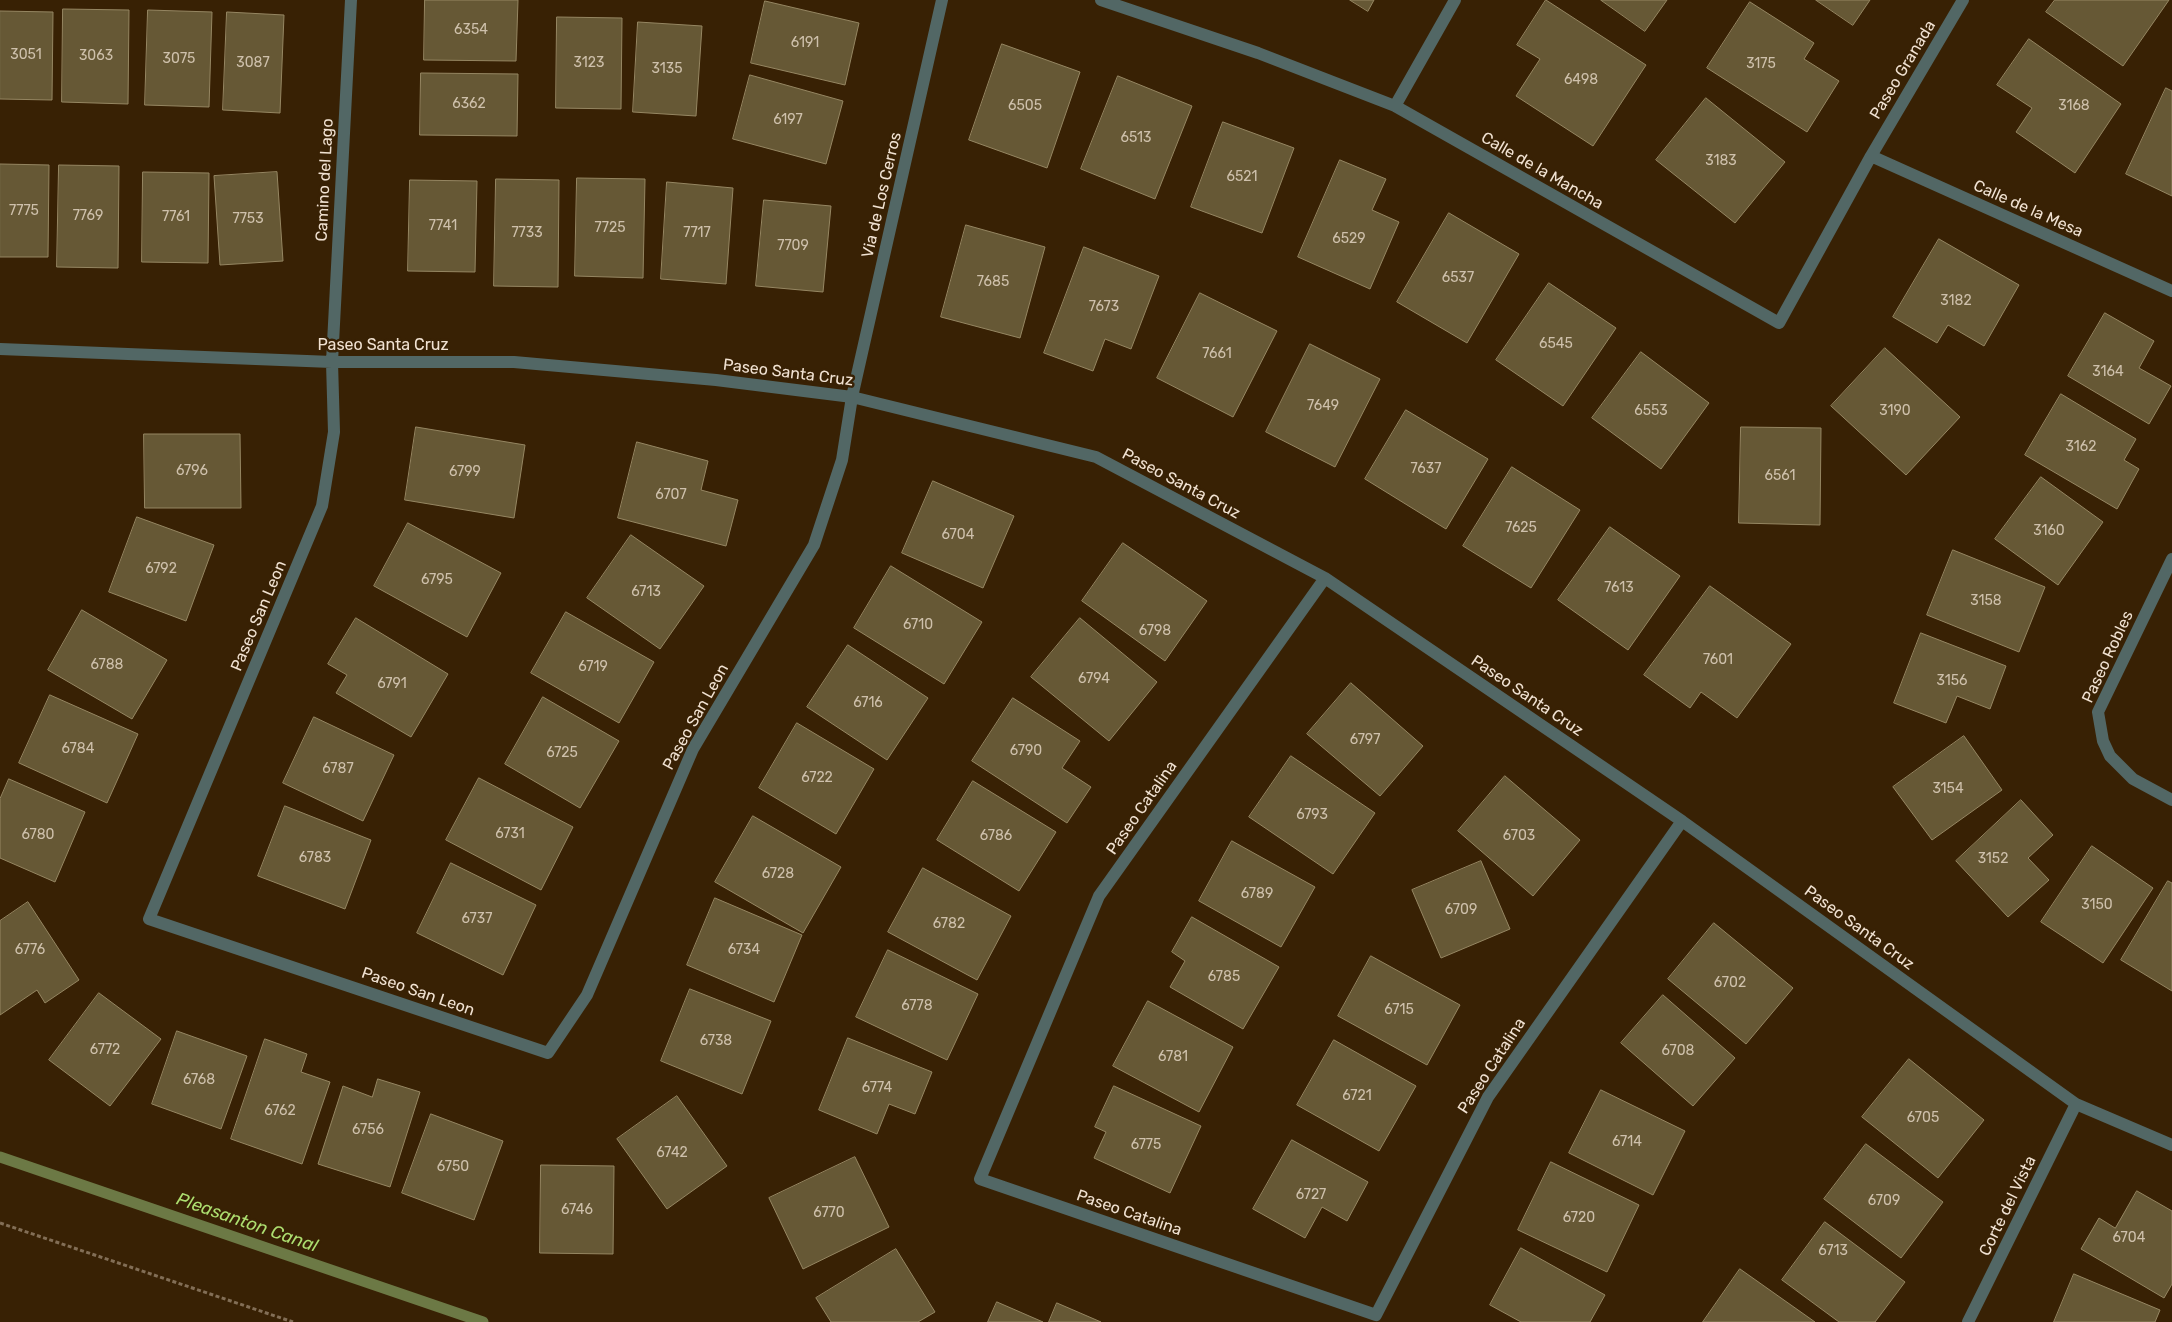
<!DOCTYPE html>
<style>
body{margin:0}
canvas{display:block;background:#382104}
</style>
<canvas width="2172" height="1322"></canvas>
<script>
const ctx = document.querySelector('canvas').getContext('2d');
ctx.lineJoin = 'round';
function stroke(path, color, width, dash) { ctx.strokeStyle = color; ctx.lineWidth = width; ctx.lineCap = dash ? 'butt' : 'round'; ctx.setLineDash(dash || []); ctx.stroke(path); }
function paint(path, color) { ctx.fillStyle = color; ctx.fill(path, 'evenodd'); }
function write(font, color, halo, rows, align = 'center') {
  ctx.font = font + ' Rubik,sans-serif'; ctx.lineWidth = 5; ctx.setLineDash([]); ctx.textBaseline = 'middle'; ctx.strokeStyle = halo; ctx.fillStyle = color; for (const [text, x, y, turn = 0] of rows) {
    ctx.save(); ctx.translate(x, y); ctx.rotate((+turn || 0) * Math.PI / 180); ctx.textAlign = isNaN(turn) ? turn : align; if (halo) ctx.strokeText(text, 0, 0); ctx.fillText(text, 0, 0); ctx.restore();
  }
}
stroke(new Path2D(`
 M0,1157L483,1322`), '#6c7945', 11);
const building = new Path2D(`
 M425,0H518L516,61L424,60Z
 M1350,0H1374L1368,11Z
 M1546,0L1646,65L1593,146L1516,96L1540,59L1517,45Z
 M1601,0H1667L1645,31Z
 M1816,0H1870L1853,25Z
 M2055,0H2169L2123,66L2046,12Z
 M765,1L859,23L845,85L751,63Z
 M1750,2L1814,43L1804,59L1839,81L1807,132L1707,68Z
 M63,9L129,10L128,104L62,102Z
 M148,10L212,12L209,107L145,105Z
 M0,11L53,12L52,100L0,99Z
 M227,12L284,15L280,113L223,110Z
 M557,17L622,18L621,109L556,108Z
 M638,22L702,26L696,116L633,112Z
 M2029,39L2121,104L2075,173L2016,132L2032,108L1997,85Z
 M1002,44L1080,72L1047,168L969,140Z
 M421,73L518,74L517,136L420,135Z
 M750,75L843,101L826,164L733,139Z
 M1118,76L1192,106L1155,199L1081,169Z
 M2166,88L2172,91V196L2126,174Z
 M1706,98L1785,162L1735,223L1656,160Z
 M1223,122L1294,148L1262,233L1191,207Z
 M1340,160L1386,179L1372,210L1399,222L1370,289L1298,257Z
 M0,164L49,165L48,257H0Z
 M59,165L119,166L118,268L57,267Z
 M143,172L209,173L208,263L142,262Z
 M277,172L283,261L220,265L214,176Z
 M577,178L645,179L643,278L575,276Z
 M496,179L559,180L558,287L494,286Z
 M410,180L477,181L475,272L408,271Z
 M667,182L733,188L726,284L661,279Z
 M764,200L831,206L823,292L756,286Z
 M1449,213L1519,254L1467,343L1397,302Z
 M966,225L1045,247L1020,338L941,317Z
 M1939,239L2019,285L1984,346L1948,325L1937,343L1893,317Z
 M1084,247L1159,276L1131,349L1105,339L1093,371L1044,353Z
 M1549,283L1616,328L1563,406L1496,360Z
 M1200,293L1277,331L1233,417L1157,378Z
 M2105,313L2154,341L2139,368L2171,386L2149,424L2068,376Z
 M1310,344L1380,379L1335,467L1266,432Z
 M1885,348L1960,417L1906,475L1831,406Z
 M1641,352L1709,403L1661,469L1592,418Z
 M2061,394L2136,439L2124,460L2139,469L2117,509L2025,455Z
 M1406,410L1488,459L1446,529L1365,479Z
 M416,427L525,445L514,518L405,500Z
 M1741,427L1821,428L1820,525L1739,523Z
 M144,434H240L241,508H145Z
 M637,442L708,461L701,490L738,500L726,546L618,518Z
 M1512,467L1580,510L1531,588L1463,546Z
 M2041,477L2103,522L2058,585L1995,539Z
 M933,481L1014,516L983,588L902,553Z
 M137,517L214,545L186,621L109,592Z
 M408,523L501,573L467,637L374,586Z
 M1610,527L1680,576L1628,650L1558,600Z
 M631,535L704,586L660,649L587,598Z
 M1123,543L1207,601L1165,661L1082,601Z
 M1953,550L2045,587L2019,652L1927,615Z
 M891,566L982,622L944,684L854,628Z
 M1710,586L1791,644L1737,718L1701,692L1690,708L1644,675Z
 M82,610L167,660L132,719L48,670Z
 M566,612L654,662L619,723L531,673Z
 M356,618L448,674L411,737L336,693L347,675L328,664Z
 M1080,618L1157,682L1109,741L1031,677Z
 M1921,633L2006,666L1990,709L1957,696L1946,723L1894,703Z
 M848,645L928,698L887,760L807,707Z
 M1351,683L1423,746L1380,796L1307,734Z
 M50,695L138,734L107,803L19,763Z
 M543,697L619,741L580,808L505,764Z
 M1013,698L1080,741L1062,768L1091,787L1067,823L972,761Z
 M314,717L394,755L363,821L283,783Z
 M797,723L874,769L836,834L759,788Z
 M1964,736L2002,790L1932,840L1893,787Z
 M1291,756L1375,813L1333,874L1249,817Z
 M1505,776L1580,840L1533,896L1458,831Z
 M479,778L573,827L541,890L446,840Z
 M9,779L85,812L55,882L0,858V799Z
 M973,781L1056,832L1019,891L937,840Z
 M2021,800L2053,835L2028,858L2049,880L2008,917L1956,861Z
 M285,806L371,840L345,909L258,876Z
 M753,816L841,867L803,933L715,882Z
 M1232,841L1315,887L1281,947L1199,901Z
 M2092,846L2153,888L2103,963L2041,922Z
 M1481,861L1510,929L1441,958L1412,890Z
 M451,863L536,905L503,975L417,933Z
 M923,868L1011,916L977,980L888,932Z
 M2168,881L2172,883V991L2121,960Z
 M715,898L802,935L774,1002L687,965Z
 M28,902L79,980L45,1003L37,990L0,1015V921Z
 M1192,917L1279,967L1243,1029L1170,987L1185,961L1172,952Z
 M1714,923L1793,988L1746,1044L1668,979Z
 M888,950L978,994L947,1060L856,1017Z
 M1371,956L1460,1005L1427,1065L1338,1016Z
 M690,989L771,1021L742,1094L661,1061Z
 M99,993L161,1039L110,1106L49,1060Z
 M1663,995L1735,1058L1693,1106L1621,1043Z
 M1148,1001L1233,1047L1199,1112L1113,1066Z
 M177,1031L247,1056L221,1129L152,1104Z
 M848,1038L932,1072L915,1114L889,1104L877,1134L819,1110Z
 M265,1039L307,1054L301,1072L330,1082L302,1164L231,1139Z
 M1334,1040L1416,1086L1379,1151L1297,1105Z
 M1909,1059L1984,1120L1938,1178L1862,1117Z
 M378,1079L420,1092L390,1187L318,1164L343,1086L372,1097Z
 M1114,1086L1201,1126L1170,1193L1094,1158L1106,1132L1095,1127Z
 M1601,1090L1685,1131L1653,1195L1569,1153Z
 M677,1096L727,1166L667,1209L617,1139Z
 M431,1114L503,1141L474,1220L402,1193Z
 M1292,1140L1368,1182L1347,1221L1322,1207L1305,1238L1253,1209Z
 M1866,1144L1943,1202L1901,1258L1824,1199Z
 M855,1157L889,1227L803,1269L769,1198Z
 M1551,1162L1639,1205L1607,1272L1518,1230Z
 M541,1165L614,1166L613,1254L540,1253Z
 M2137,1191L2172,1211V1284L2164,1298L2081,1249L2099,1218L2115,1228Z
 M1825,1222L1905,1282L1875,1322H1839L1782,1280Z
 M1521,1248L1605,1295L1590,1322H1521L1490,1305Z
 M896,1249L935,1312L918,1322H831L816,1298Z
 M1740,1269L1815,1322H1703Z
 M2074,1274L2160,1310L2155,1322H2054Z
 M997,1302L1043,1322H988Z
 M1057,1303L1101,1322H1049Z`);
paint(building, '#665835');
stroke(building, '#958662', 1);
stroke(new Path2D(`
 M0,1223L293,1322`), '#826e56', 3, [4, 2.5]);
stroke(new Path2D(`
 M351,0L332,362L334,432L322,506L149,919L548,1053L587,995L693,749L814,545L842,460L852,397L942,0
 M1101,0L1258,53L1395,106L1779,323L1871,156L1963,0
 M1395,106L1455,0
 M1871,156L2172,291
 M0,349L332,362H514L716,380L852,397L1096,457L1325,578L1682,821L2076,1104L2172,1145
 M2172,559L2098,712L2103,741L2110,756L2133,779L2172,800
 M1325,578L1099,896L980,1179L1376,1315L1488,1097L1682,821
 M1968,1322L2076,1104`), '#526765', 12);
write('14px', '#cec0ab', null, [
 ["6354",471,30],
 ["6191",805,43],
 ["3051",26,55],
 ["3063",96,56],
 ["3075",179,59],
 ["3087",253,63],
 ["3123",589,63],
 ["3175",1761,64],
 ["3135",667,69],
 ["6498",1581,80],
 ["6362",469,104],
 ["6505",1025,106],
 ["3168",2074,106],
 ["6197",788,120],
 ["6513",1136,138],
 ["3183",1721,161],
 ["6521",1242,177],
 ["7775",24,211],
 ["7769",88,216],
 ["7761",176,217],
 ["7753",248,219],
 ["7741",443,226],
 ["7725",610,228],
 ["7733",527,233],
 ["7717",697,233],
 ["6529",1349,239],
 ["7709",793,246],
 ["6537",1458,278],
 ["7685",993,282],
 ["3182",1956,301],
 ["7673",1104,307],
 ["6545",1556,344],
 ["7661",1217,354],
 ["3164",2108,372],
 ["7649",1323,406],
 ["6553",1651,411],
 ["3190",1895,411],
 ["3162",2081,447],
 ["7637",1426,469],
 ["6796",192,471],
 ["6799",465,472],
 ["6561",1780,476],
 ["6707",671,495],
 ["7625",1521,528],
 ["3160",2049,531],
 ["6704",958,535],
 ["6792",161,569],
 ["6795",437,580],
 ["7613",1619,588],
 ["6713",646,592],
 ["3158",1986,601],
 ["6710",918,625],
 ["6798",1155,631],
 ["7601",1718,660],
 ["6788",107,665],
 ["6719",593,667],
 ["6794",1094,679],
 ["3156",1952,681],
 ["6791",392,684],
 ["6716",868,703],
 ["6797",1365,740],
 ["6784",78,749],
 ["6790",1026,751],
 ["6725",562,753],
 ["6787",338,769],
 ["6722",817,778],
 ["3154",1948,789],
 ["6793",1312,815],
 ["6731",510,834],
 ["6780",38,835],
 ["6786",996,836],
 ["6703",1519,836],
 ["6783",315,858],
 ["3152",1993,859],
 ["6728",778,874],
 ["6789",1257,894],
 ["3150",2097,905],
 ["6709",1461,910],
 ["6737",477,919],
 ["6782",949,924],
 ["6776",30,950],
 ["6734",744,950],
 ["6785",1224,977],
 ["6702",1730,983],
 ["6778",917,1006],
 ["6715",1399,1010],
 ["6738",716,1041],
 ["6772",105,1050],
 ["6708",1678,1051],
 ["6781",1173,1057],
 ["6768",199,1080],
 ["6774",877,1088],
 ["6721",1357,1096],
 ["6762",280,1111],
 ["6705",1923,1118],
 ["6756",368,1130],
 ["6714",1627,1142],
 ["6775",1146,1145],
 ["6742",672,1153],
 ["6750",453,1167],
 ["6727",1311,1195],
 ["6709",1884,1201],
 ["6746",577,1210],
 ["6770",829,1213],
 ["6720",1579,1218],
 ["6704",2129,1238],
 ["6713",1833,1251]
]);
write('16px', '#f1e2d2', '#382104', [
 ["Paseo Granada",1903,70,-59],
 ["Calle de la Mancha",1542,171,30],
 ["Camino del Lago",325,180,-87],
 ["Via de Los Cerros",882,195,-77],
 ["Calle de la Mesa",2028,209,24],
 ["Paseo Santa Cruz",383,345],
 ["Paseo Santa Cruz",788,373,7],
 ["Paseo Santa Cruz",1181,484,28],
 ["Paseo San Leon",259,616,-67],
 ["Paseo Robles",2108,657,-65],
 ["Paseo Santa Cruz",1527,696,34],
 ["Paseo San Leon",696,717,-61],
 ["Paseo Catalina",1142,808,-55],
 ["Paseo Santa Cruz",1859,928,36],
 ["Paseo San Leon",418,992,19],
 ["Paseo Catalina",1492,1066,-57],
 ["Corte del Vista",2008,1206,-64],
 ["Paseo Catalina",1129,1213,19]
]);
write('italic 18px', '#adde70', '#382104', [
 ["Pleasanton Canal",247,1223,19]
]);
</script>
